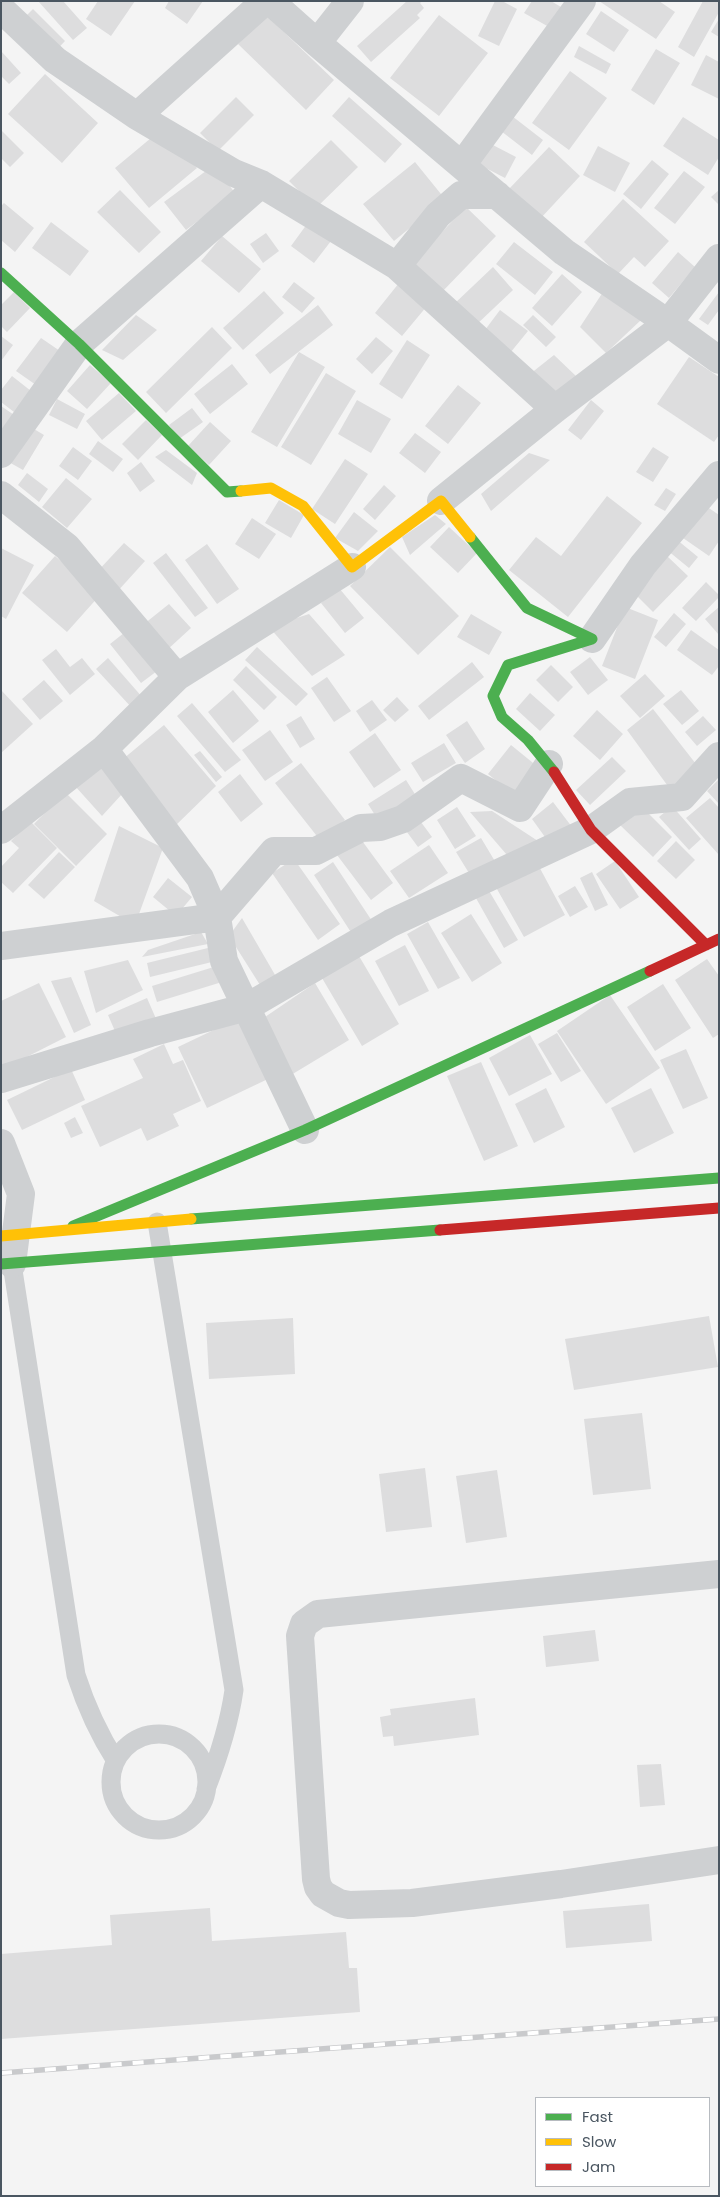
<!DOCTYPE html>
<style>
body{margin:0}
#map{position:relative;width:720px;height:2197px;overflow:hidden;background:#f4f4f4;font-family:Poppins,sans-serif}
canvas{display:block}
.frame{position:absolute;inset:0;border:2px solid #4a5661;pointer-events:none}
.legend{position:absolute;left:535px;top:2097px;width:175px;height:90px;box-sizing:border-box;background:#fff;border:1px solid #b7bbc0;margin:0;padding:6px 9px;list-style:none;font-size:15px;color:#4a5661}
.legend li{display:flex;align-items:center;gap:10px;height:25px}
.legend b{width:25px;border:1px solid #b7bbc0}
</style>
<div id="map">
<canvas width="720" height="2197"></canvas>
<div class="frame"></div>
<ul class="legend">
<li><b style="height:6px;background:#4caf50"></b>Fast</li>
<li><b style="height:6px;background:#ffc107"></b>Slow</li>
<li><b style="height:6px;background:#c62828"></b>Jam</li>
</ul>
</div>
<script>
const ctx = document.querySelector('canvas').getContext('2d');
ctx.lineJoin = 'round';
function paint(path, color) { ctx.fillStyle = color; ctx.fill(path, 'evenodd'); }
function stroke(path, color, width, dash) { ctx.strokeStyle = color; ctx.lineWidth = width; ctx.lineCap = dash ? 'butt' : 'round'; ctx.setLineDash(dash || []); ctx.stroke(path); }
paint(new Path2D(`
 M38,1H63L87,28L73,40Z
 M98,1H135L111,36L86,19Z
 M169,1H203L187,24L165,8Z
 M407,1H422L420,3L424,8L417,15L420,18L371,62L357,46Z
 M495,1H502L517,9L499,46L478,36Z
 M532,1H551L561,7L549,27L524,13Z
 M599,1H659L675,12L656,39Z
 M703,1H719V12L694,57L678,47Z
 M33,9L65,41L42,65L10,32Z
 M601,11L629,30L614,52L586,34Z
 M266,15L334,80L306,110L238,44Z
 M439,15L488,53L439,116L390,78Z
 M719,19V37L711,32Z
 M579,46L611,64L606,74L574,57Z
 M656,49L680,63L654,105L631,90Z
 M1,51L21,73L9,84L1,76Z
 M706,55L719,62V99L691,85Z
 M570,71L607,98L569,150L532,123Z
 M45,74L98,123L62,163L8,114Z
 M236,97L254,115L218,151L200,133Z
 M349,97L402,144L385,163L332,116Z
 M512,116L543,140L532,155L501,131Z
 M683,117L719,140V157L708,175L663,146Z
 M163,128L197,168L149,208L115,168Z
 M1,130L24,153L10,167L1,158Z
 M331,140L358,167L316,208L289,181Z
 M489,143L516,157L505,178L478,164Z
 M598,146L630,163L615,192L583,175Z
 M549,147L580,176L540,219L509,189Z
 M652,160L669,174L641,209L623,194Z
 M415,162L445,199L394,241L363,204Z
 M214,165L235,193L186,230L164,202Z
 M684,171L705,187L675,224L654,208Z
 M120,190L161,232L139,253L97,212Z
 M719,190V205L711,197Z
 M623,199L669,241L645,267L634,257L618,274L584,242Z
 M4,203L34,228L15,252L1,240V206Z
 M466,207L496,236L441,293L411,264Z
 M51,222L89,251L70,276L32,248Z
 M307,224L331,241L314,263L291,246Z
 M266,233L279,251L263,263L250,244Z
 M222,236L261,269L239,293L201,261Z
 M514,242L553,272L535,295L496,264Z
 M678,252L695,267L669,298L652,283Z
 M493,267L513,290L475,326L453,305Z
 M562,274L582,292L552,326L532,308Z
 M294,282L315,298L302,313L282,297Z
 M399,283L427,306L402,336L375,313Z
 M605,289L641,320L606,353L580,327Z
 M264,291L284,313L243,350L223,328Z
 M14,292L30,308L7,332L1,326V305Z
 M719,292V310L708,325L699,319Z
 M318,305L333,325L270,374L255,355Z
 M500,310L528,331L506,358L482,334Z
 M136,315L157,330L123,360L102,350Z
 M533,315L556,337L546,347L523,325Z
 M212,327L232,348L166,413L146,392Z
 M1,336L13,345L1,361Z
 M376,337L393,351L372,374L356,359Z
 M41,338L60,351L36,385L16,371Z
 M407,340L430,355L402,399L379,384Z
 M299,352L325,367L277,447L251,432Z
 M554,355L577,377L551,395L530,374Z
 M689,357L719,377V435L714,442L657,404Z
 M232,364L248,384L210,414L194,394Z
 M90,365L111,383L87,409L67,391Z
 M326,373L356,391L311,465L281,447Z
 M12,376L31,391L14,412L1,402V390Z
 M458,385L481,403L448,444L425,426Z
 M119,393L136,411L102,440L86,421Z
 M57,399L85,414L77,429L49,415Z
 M357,400L391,419L371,453L338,434Z
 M591,400L604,411L581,440L568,430Z
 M1,406L17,417L1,438Z
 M192,408L203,422L179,439L169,425Z
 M146,420L162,435L138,460L122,444Z
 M210,422L231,441L209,465L188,446Z
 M29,426L44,435L23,470L7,461Z
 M415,433L441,452L425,473L399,453Z
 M98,441L123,459L113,472L89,454Z
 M73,447L92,461L78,480L59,466Z
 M653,447L669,457L653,482L636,472Z
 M166,450L197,473L192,485L155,457Z
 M529,453L550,460L491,511L481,494Z
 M345,459L368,474L335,524L312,509Z
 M141,462L155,481L140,492L127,473Z
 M27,473L48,489L39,502L18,485Z
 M66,478L92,499L67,528L42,507Z
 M384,485L396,496L375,520L363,509Z
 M666,488L676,494L665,511L654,505Z
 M607,496L642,523L568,617L509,570L536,537L561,556Z
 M279,500L304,515L291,538L265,523Z
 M706,506L719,515V541L709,556L683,538Z
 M354,512L378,531L358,551L335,538Z
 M435,515L446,524L410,555L402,537Z
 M252,518L276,534L259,559L235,544Z
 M449,527L477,553L458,573L430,547Z
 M676,539L698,557L689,568L667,550Z
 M124,543L145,561L116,593L95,574Z
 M207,544L239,589L217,604L185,560Z
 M390,547L459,616L418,655L350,586Z
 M1,548L34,565L6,619L1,616Z
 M166,553L208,608L195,617L153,563Z
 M55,556L100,595L67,632L22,593Z
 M667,556L688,576L653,612L633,592Z
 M706,582L719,595V597L696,621L682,608Z
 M339,588L364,618L345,633L321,603Z
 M169,604L191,628L167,650L144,624Z
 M625,607L658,620L635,679L602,666Z
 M719,607V635L705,619Z
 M674,613L686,624L666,647L654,637Z
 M309,614L345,655L312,676L269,627Z
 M471,614L502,632L489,655L457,637Z
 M129,629L161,668L141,683L110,644Z
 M691,630L719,650V666L712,675L677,650Z
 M257,647L308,694L296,706L245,660Z
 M56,649L70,667L82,658L95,674L70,695L42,660Z
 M590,657L608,680L588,695L570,672Z
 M108,658L143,698L132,708L96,669Z
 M472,662L484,677L429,720L418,706Z
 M551,665L573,687L558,702L536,680Z
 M246,666L277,697L264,710L233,680Z
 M645,674L665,696L640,718L620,696Z
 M327,677L351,711L334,722L311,688Z
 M44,680L63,701L40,720L22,699Z
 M1,690L33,724L1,753Z
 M233,690L259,721L233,743L208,712Z
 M681,690L699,711L682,725L663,704Z
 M530,693L555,715L540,731L516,709Z
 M397,697L409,710L395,722L383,710Z
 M372,700L387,720L370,732L356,711Z
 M192,703L241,760L225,772L177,716Z
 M653,709L696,764L686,777L670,789L627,730Z
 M597,710L623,734L600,760L573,736Z
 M301,716L315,739L300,748L286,725Z
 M703,716L716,730L697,746L685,732Z
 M467,721L485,749L465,763L446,735Z
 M164,725L216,786L173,828L123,759Z
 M270,730L293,762L265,781L242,750Z
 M375,733L401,770L374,788L349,752Z
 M444,743L456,763L423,782L411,763Z
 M511,745L538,767L515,796L488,774Z
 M200,751L222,777L216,782L194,755Z
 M612,757L626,771L590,805L576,790Z
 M103,761L123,793L102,816L75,786Z
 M301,763L345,820L320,840L275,783Z
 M240,774L263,804L241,822L218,792Z
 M719,779V804L707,791Z
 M406,780L418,799L380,823L368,804Z
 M65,792L107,834L76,866L34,824Z
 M710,798L719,808V855L686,818Z
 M553,802L572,827L550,844L532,819Z
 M640,805L672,837L653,857L620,825Z
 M672,806L701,839L689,850L659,817Z
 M457,807L476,836L455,849L437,820Z
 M492,811L538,841L513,862L470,812Z
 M418,818L432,837L418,847L404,828Z
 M30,821L57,848L13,893L1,882V867L19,848L11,841Z
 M119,826L163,848L135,925L94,901Z
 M360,838L393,883L371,900L337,855Z
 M481,838L496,863L472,878L456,852Z
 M676,841L695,860L676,879L657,861Z
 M429,845L448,873L409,898L390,871Z
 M59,852L75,867L44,899L28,885Z
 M294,859L340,924L318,940L272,873Z
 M535,859L565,915L524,937L493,882Z
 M615,861L639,897L620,909L596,874Z
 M333,862L374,924L354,937L314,875Z
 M592,872L608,905L595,911L580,878Z
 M168,878L192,897L176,916L153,897Z
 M485,884L518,940L504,948L472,891Z
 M575,886L588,907L570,917L558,896Z
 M471,914L502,963L472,982L441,933Z
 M242,918L278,980L260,985L229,936Z
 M428,922L460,978L438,989L407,934Z
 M201,932L208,944L142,957L148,950Z
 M405,945L429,991L399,1006L375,961Z
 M208,948L212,962L150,977L147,963Z
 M359,956L399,1024L362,1046L322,978Z
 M707,959L719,976V1034L713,1038L675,980Z
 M128,960L143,990L96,1013L84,971Z
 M217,966L222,982L157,1002L152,986Z
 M71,977L91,1025L74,1033L51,981Z
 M39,983L66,1037L1,1070V1001Z
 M315,983L349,1040L291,1075L265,1017Z
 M663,984L691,1028L655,1051L627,1007Z
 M610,995L660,1068L606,1104L557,1031Z
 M147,998L157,1021L118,1038L108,1015Z
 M241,1017L270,1078L207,1108L178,1047Z
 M557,1033L581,1071L561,1082L538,1044Z
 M530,1035L552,1074L509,1096L489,1058Z
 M164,1044L173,1064L183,1060L201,1101L173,1114L179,1126L147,1141L141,1128L100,1147L81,1106L143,1078L133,1059Z
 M686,1049L708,1098L683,1109L660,1060Z
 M481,1062L518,1146L484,1161L447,1076Z
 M71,1069L85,1100L22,1130L7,1100Z
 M546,1088L565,1127L534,1143L515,1104Z
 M651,1088L674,1133L634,1153L611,1108Z
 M75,1117L83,1133L71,1138L64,1123Z
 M709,1316L718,1367L574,1390L565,1339Z
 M293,1318L295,1374L209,1379L206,1323Z
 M642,1413L651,1489L593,1495L584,1419Z
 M425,1468L432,1527L386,1532L379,1474Z
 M497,1470L507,1537L466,1543L456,1476Z
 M595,1630L599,1661L546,1667L543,1636Z
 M475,1698L479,1735L394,1746L393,1736L383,1737L380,1717L391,1715L390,1709Z
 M661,1764L665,1805L640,1807L637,1765Z
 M649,1904L652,1941L566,1948L563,1911Z
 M210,1908L212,1941L346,1932L349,1968H357L360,2012L1,2039V1954L112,1945L110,1915Z`), '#ddddde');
stroke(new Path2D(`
 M157,1222L234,1690C229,1725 219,1756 206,1789
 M12,1264L76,1675C86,1706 98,1733 116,1761
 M111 1782a48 48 0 1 1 96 0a48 48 0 1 1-96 0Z`), '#ced0d2', 19);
stroke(new Path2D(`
 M270,1L317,43L564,252L668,323L719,360
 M1,9L55,60L137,116L234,173L261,184L397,266L555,409
 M317,43L350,1
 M137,116L265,1
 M462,165L582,1
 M397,266L438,215L461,195H497
 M1,454L79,344L261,184
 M1,495L67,547L177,677
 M441,501L555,409L668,323L719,258
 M592,639L643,565L719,475
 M104,749L200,878L217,917L224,961L305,1130
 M1,830L104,749L177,677L352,567
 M1,946L217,917L274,851H316L361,828L380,827L403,819L461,778L520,808L549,764
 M1,1079L150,1033L247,1007L391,923L591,830L630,802L682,797L719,756
 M1,1143L21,1194L12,1264
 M719,1574L318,1614L304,1624L300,1636L316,1879L318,1887L323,1894L339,1903L349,1905L412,1903L561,1884L719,1860`), '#ced0d2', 28);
stroke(new Path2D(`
 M1,273L79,344L227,492L241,491
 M470,537L527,608L592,639L508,665L493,696L502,717L528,740L554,772
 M191,1219L719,1178
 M73,1226L305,1130L650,971
 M1,1264L440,1230`), '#4caf50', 11);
stroke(new Path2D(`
 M241,491L271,488L303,506L352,567L441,501L470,537
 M1,1236L191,1219`), '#ffc107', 11);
stroke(new Path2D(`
 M554,772L591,830L706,945
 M650,971L719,939
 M440,1230L719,1208`), '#c62828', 11);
const rail = new Path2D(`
 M1,2073L719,2019`);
stroke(rail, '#c9cacc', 5.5);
stroke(rail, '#fff', 4, [11]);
</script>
